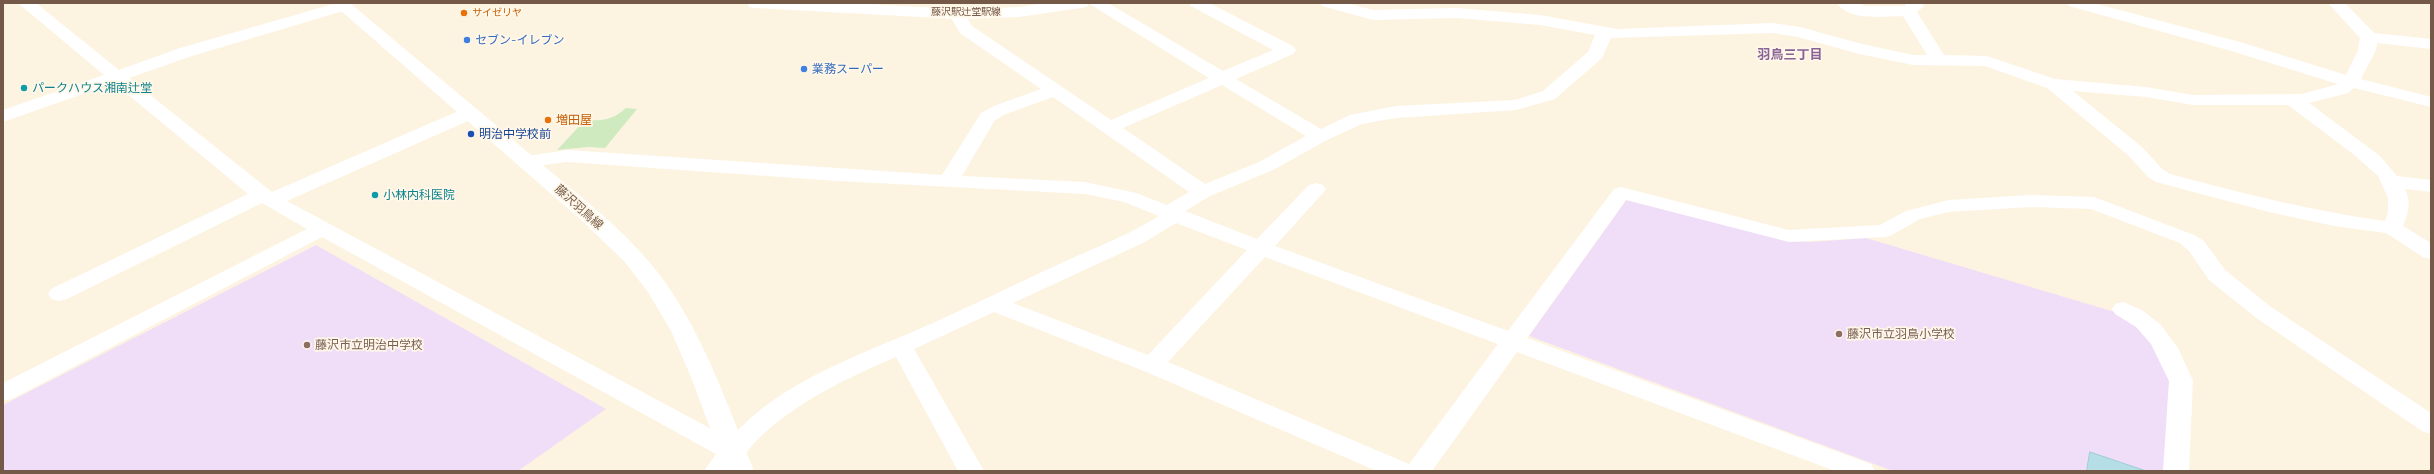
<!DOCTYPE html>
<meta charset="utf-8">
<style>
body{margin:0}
#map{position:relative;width:2434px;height:474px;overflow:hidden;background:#fdf3e1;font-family:"Exo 2",sans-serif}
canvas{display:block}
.frame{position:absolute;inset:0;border:4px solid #745948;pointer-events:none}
</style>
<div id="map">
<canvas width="2434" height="474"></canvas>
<div class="frame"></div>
</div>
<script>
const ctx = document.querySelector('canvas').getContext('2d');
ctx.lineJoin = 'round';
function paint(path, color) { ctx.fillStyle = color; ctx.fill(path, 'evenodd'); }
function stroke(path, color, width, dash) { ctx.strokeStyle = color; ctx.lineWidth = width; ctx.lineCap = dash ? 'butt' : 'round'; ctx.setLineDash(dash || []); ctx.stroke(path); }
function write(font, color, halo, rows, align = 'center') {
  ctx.font = font + ' "Exo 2","Noto Sans JP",sans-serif'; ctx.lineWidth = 3.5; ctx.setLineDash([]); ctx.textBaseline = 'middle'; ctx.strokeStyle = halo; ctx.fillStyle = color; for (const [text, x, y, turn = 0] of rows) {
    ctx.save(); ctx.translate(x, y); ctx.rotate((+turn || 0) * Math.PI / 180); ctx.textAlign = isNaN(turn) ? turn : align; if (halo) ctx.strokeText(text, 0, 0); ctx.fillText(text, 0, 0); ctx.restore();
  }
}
paint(new Path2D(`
 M1627,199L1789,241L1811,242L1866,238L2125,315L2147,333L2170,380L2164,471H1893L1529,336Z
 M316,245L606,409L518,471H3V405Z`), '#f0def9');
paint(new Path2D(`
 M626,108L637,109L605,148L588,147L557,150L585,120C603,121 613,120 626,108Z`), '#d0eac0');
const water = new Path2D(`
 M2090,452L2146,471H2087Z`);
paint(water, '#b6dee6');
stroke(water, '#9ccdd8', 1);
paint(new Path2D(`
 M18,3H36L119,70L180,48L337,3H350L352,6L350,9L192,56L129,78L272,192L463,109H477L479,113L477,117L287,201L730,439C778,383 853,358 919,329C968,308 1015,284 1064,262C1098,246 1127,236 1159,216L1124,202L1085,194L838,181L567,162L528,167L521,165L518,161L521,157L567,150L942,175L981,113L994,106L1041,89L960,33L949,14L951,11H963L972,26L1111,120L1209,78L1088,3H1108L1223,71L1273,50L1191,6L1189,3H1209L1293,46L1296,50L1293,54L1236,79L1321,129L1350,115L1396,106L1515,100L1543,91L1588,52L1595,35L1540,25L1457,18L1373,20L1322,6L1320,3H1347L1373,10L1457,8L1540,15L1617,29L1773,23L1800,27L1862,44L1913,55H1927L1903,16C1884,16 1850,22 1837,3H1858L1865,6H1905L1906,3H1922L1924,6L1917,12L1944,55L1987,56L2055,79L2146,87L2193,95L2302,94L2338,84L2228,50L2069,6L2067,3H2093L2240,42L2346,75L2358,50L2360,38L2328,3H2345L2374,33L2431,39V49L2377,43L2376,50L2361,79L2431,97V107L2354,88L2348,93L2309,103L2380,156L2397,176L2431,180V192L2405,189C2411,202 2409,212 2403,226L2431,243V259L2423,257L2386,233L2334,226L2269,212L2156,182L2148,177L2129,156L2047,88L1985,66L1913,65L1859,54L1798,37L1773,33L1611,38L1602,58L1555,99L1516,110L1396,118L1362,124L1327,140L1273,170L1210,196L1185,211L1257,239L1309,185L1316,183L1323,185L1326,189L1323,193L1275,246L1508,331L1614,189L1621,187L1789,230L1880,225L1906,211L1949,200L2031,195L2094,197L2194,235L2204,241L2225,270L2271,307L2431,413V434L2422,431L2255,317L2209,280L2189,251L2180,243L2091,209L2031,207L1949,212L1920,219L1892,235L1885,237L1789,242L1626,200L1527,338L1871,464L1875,471H1835L1517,352L1432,471H1377L1144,371L994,312L914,349L984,471H958L896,357C847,378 798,401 759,438C749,448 741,460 732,471H704L716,454L322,237L12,399L3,401V383L307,229L262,203L67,299L59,301L51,299L48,294L51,289L248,194L114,83L3,122V110L104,75ZM1222,85L1306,136L1259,162L1205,184L1123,128ZM2073,91L2146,97L2193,105H2288L2353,154L2378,176L2388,198V212L2385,221C2312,211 2241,193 2170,174L2162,169L2143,148ZM1053,97L1189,192L1167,205L1136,193L1085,182L962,176L995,120L1006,114ZM1176,223L1247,250L1148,355L1013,303L1145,242ZM1265,257L1498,344L1409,464L1168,362Z
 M2123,302L2142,310L2160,324L2178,348L2193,381L2189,471H2163L2169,381L2151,344L2136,327L2115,314L2112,309L2115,304Z`), '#fff');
paint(new Path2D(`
 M332,3H350C415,58 480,111 544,166C587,202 632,236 665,282C705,339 728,406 754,471H726L691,377L671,331L648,292L624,261L580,219Z
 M747,3H849L957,9L1019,7L1046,3H1089L1087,7L1081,8L1019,17L957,19L755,8L749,7Z`), '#fff');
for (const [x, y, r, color] of [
 [464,13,4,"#e8710a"],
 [467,40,4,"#3f7fe0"],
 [804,69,4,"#3f7fe0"],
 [24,88,4,"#0f9aa8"],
 [548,120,4,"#e8710a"],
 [471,134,4,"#1a4fb4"],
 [375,195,4,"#0f9aa8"],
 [1839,334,4,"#8d6e63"],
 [307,345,4,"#8d6e63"]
]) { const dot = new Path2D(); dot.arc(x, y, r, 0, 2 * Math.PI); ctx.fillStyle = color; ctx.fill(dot); stroke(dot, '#fff7e8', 1.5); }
write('10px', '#745948', '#fff7e8', [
 ["藤沢駅辻堂駅線",966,12]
]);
write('10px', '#c56008', '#fff7e8', [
 ["サイゼリヤ",472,13]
], 'left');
write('12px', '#366cbe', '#fff7e8', [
 ["セブン-イレブン",475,40],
 ["業務スーパー",812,69]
], 'left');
write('12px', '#0d838f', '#fff7e8', [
 ["パークハウス湘南辻堂",32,88],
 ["小林内科医院",383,195]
], 'left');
write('12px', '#c56008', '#fff7e8', [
 ["増田屋",556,120]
], 'left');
write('12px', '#164399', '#fff7e8', [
 ["明治中学校前",479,134]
], 'left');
write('12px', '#745948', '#fff7e8', [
 ["藤沢羽鳥線",579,207,42]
]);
write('12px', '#785e54', '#fff7e8', [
 ["藤沢市立羽鳥小学校",1847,334],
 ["藤沢市立明治中学校",315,345]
], 'left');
write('bold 13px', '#886398', '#fff7e8', [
 ["羽鳥三丁目",1790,55]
]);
</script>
